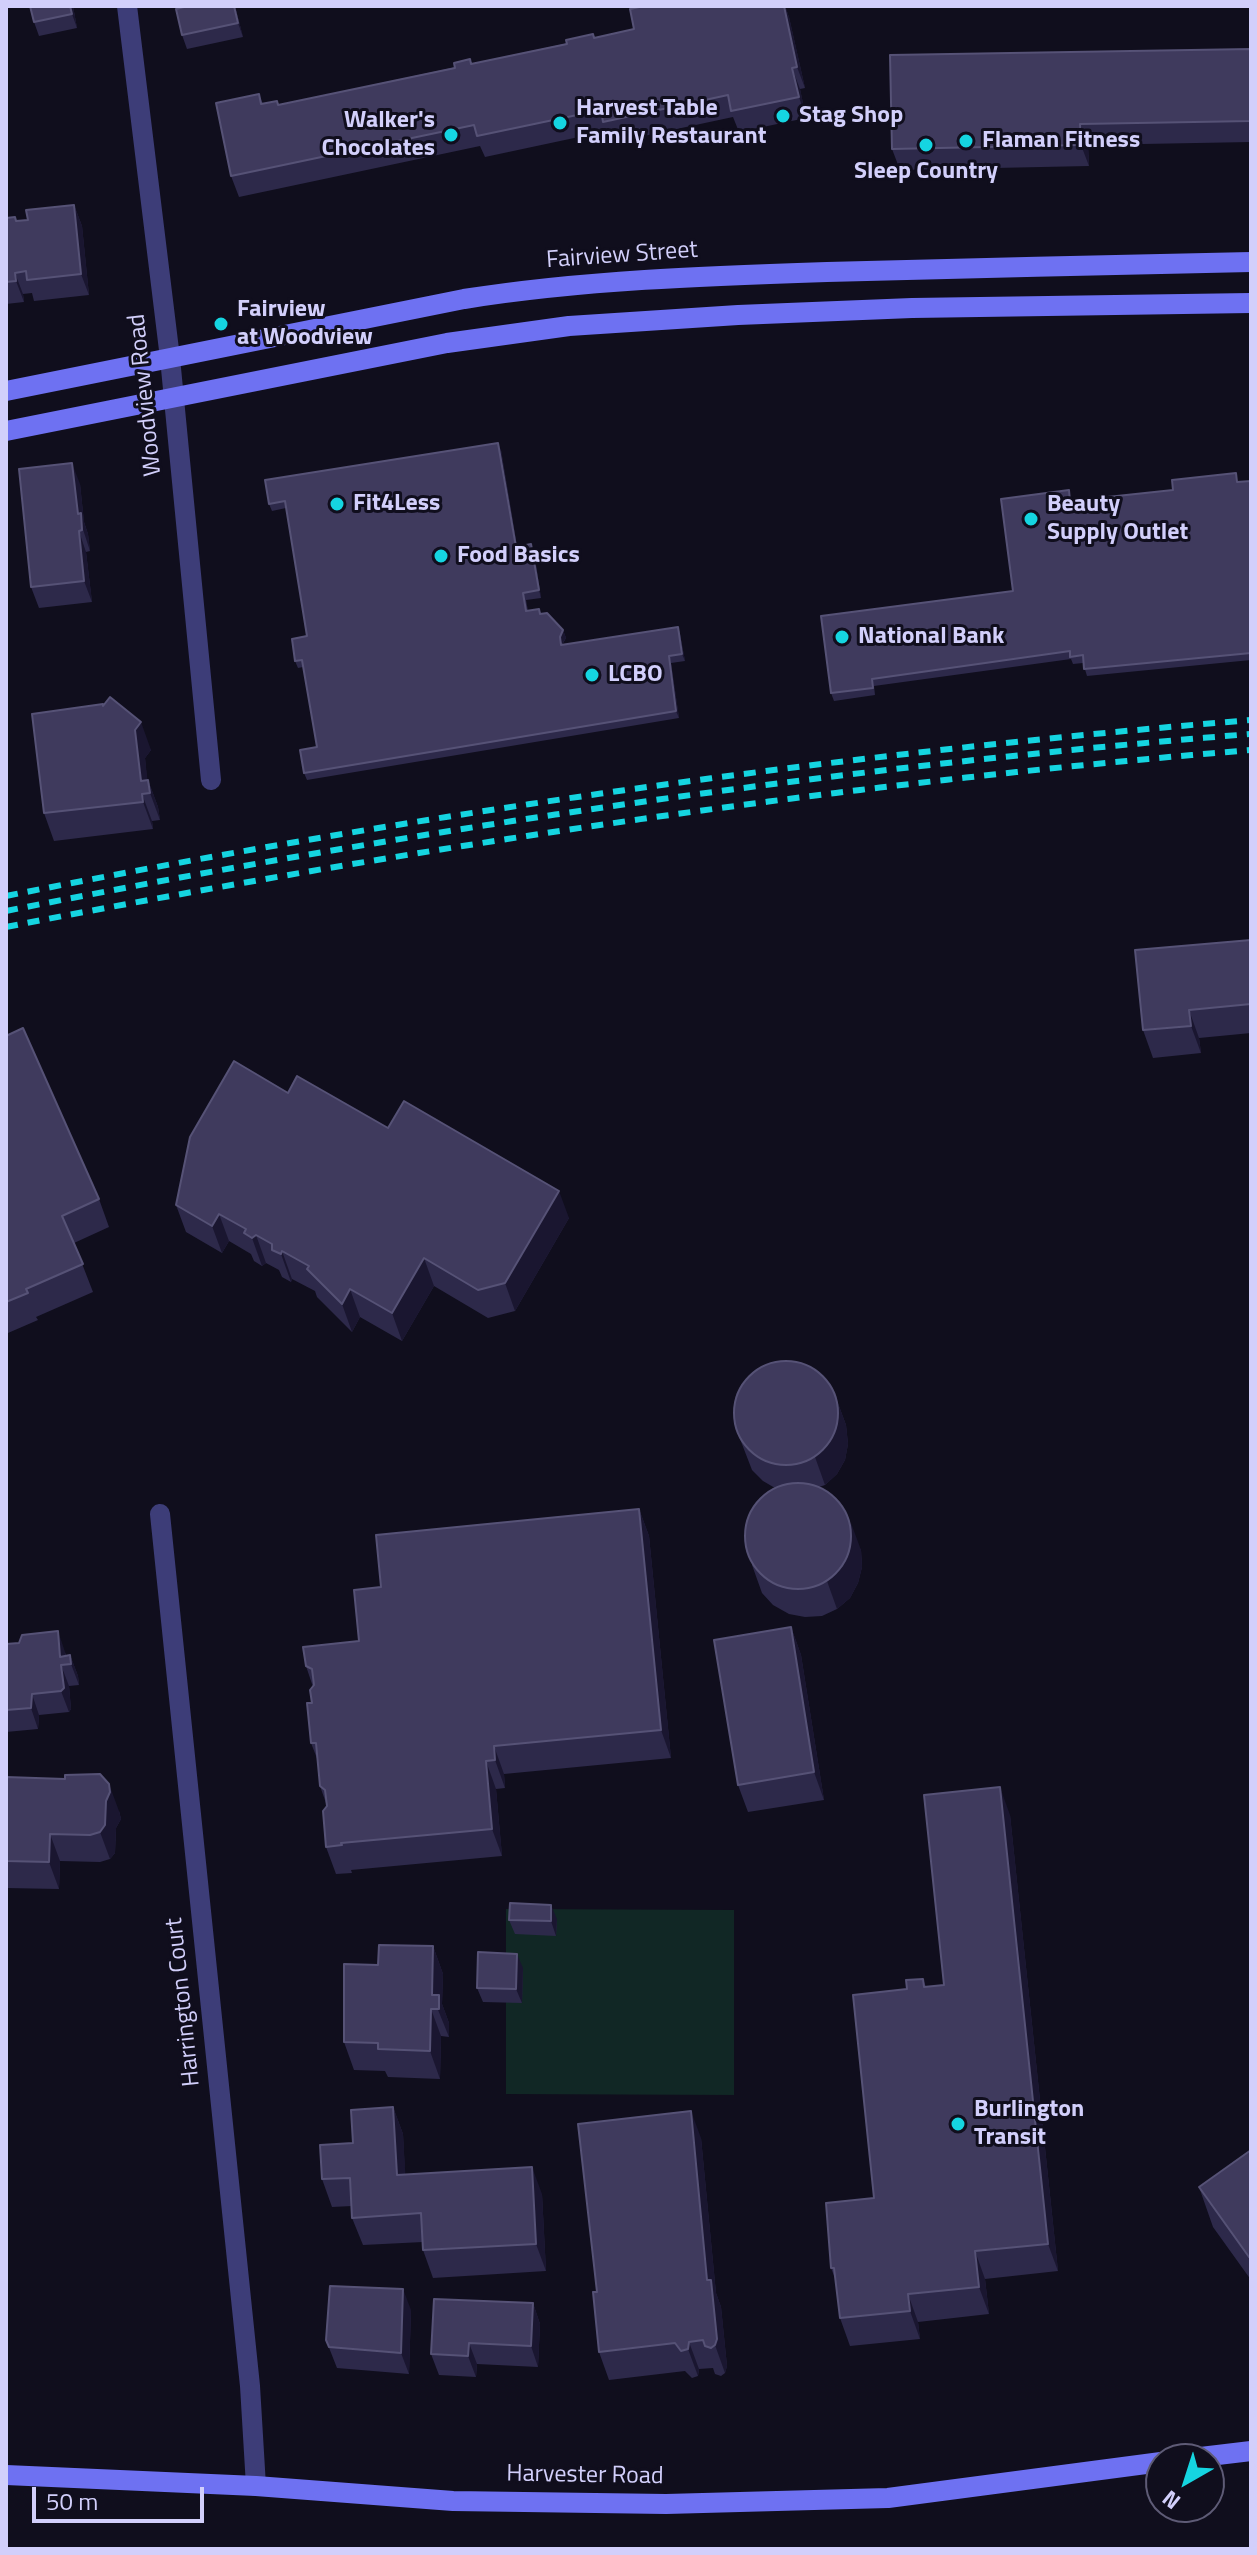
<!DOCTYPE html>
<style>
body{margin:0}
#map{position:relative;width:1257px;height:2555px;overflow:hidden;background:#100e1d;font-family:"Titillium Web",sans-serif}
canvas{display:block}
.frame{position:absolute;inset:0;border:8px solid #d2cffb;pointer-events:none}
.north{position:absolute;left:1145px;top:2443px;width:80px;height:80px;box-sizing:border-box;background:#100e1d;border:2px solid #5e5b76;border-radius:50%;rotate:219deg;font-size:22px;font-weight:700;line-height:32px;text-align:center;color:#d2cffb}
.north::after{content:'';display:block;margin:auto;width:28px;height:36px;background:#15d5e1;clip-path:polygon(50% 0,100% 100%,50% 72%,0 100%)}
.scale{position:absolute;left:32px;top:2487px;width:172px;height:36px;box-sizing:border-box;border:4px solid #d2cffb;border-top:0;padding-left:10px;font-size:24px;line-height:28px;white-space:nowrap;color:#d2cffb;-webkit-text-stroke:6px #100e1d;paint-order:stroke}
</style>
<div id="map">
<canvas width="1257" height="2555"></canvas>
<div class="frame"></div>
<div class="north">N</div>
<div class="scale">50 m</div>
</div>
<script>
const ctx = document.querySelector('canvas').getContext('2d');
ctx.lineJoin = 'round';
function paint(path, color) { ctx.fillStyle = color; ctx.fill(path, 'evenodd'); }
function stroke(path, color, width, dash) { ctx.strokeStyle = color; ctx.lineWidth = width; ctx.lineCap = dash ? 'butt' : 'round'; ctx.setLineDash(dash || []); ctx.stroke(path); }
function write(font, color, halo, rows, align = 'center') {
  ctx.font = font + ' "Titillium Web",sans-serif'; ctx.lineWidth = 6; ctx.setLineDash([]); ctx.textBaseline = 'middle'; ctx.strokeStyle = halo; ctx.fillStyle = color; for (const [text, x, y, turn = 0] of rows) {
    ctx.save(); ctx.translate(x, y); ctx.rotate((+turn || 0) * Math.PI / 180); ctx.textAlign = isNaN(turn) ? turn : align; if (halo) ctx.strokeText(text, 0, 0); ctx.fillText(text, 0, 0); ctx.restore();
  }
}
paint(new Path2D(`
 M506,1909L734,1910V2095L506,2094Z`), '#112725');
stroke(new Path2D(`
 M127,6L170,358L211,780
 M160,1514L250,2386L256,2486`), '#3d3d78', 20);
stroke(new Path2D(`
 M6,391L464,299C584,280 705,276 827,272C968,268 1110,265 1251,262
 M6,431L447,343L569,326L738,315L912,308L1251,303
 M1184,2459L1251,2451
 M6,2475L256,2486L453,2501L666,2504L888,2498L1161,2462`), '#6e71f2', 20);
stroke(new Path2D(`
 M6,896C416,814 834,754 1251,720
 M6,911C417,829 834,767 1251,734
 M6,927C417,847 833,784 1251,750`), '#15d5e1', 6, [12, 10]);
paint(new Path2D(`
 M30,6H73L77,28L39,36L34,22Z
 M188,6H235L243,37L187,49L182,35Z
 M644,6H785L789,17L805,88L800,89L806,118L739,132L733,117L611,143L607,131L485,157L480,146L239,197L231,176L259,94L263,104L278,105L634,29Z
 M1251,49V142L1088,145L1089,166L900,170L892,149Z
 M74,205L82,226L89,295L34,301L32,293L23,294L24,302L6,304V218L17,221L28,220Z
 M501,450L517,546L531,544L534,551L541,598L526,600L528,611L541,614L563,630L566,638L562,645L678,627L680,634L685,661L671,663L679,718L307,780L304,773L317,747L303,667L298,668L295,661L307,636L286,508L272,511L269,504Z
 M1251,481V660L1087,676L1083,663L1073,664L1071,659L874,686L875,695L834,701L831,693L1013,591L1072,497V501Z
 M80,484L84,522L88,534L90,551L86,552L92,602L39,608L31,587Z
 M104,705L151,750L145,758L147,780H148L158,807L160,820L152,821L153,829L54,841L44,813Z
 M1251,940V1033L1199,1038L1201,1053L1153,1058L1143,1030Z
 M6,1036L99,1199L109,1227L74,1243L93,1292L36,1317L38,1320L8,1333L6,1330Z
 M288,1093L388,1128L569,1218L515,1311L488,1318L434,1286L402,1341L360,1317L352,1332L317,1297L315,1291L292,1279L291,1282L282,1277L279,1270L266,1263L262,1266L254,1261L251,1254L229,1241L222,1253L186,1232L176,1205Z
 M836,1398L846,1425L848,1444L845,1460L837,1474L825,1485L819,1487L861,1550L862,1567L858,1583L850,1598L837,1609L822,1616L805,1617L789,1614L773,1605L762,1593L752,1565L775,1488L763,1481L752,1470L735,1426Z
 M639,1509L649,1536L671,1758L504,1774L505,1788L496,1789L502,1856L351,1870L352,1873L336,1874L326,1847L327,1806L320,1786L318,1761L311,1743L313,1687L306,1666L359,1641L381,1587Z
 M791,1627L801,1655L824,1800L748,1812L738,1785Z
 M6,1644L65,1652L66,1656L70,1655L78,1676L79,1685L69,1686L71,1709L69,1712L39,1715L38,1729L6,1732Z
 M6,1775L7,1777L119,1811L121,1819L116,1828L115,1853L110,1859L100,1862L60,1861L59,1889L6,1888Z
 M1010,1815L1058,2271L985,2279L989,2314L918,2322L920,2339L850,2346L840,2318L836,2281L831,2268L874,2198L907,1989L923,1979L926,1987L944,1985Z
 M557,1919L556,1936L515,1934L509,1920Z
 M433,1946L443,1974L442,2004L449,2023V2037L441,2036L440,2079L388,2077L385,2071L354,2070L344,2042L378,1965Z
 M523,1968L522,2003L483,2002L477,1988Z
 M393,2107L403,2134L405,2174L542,2194L546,2271L433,2278L423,2250V2242L363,2245L352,2218V2206L332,2207L322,2179L353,2143Z
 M701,2138L716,2293L721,2307L727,2366L725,2373L721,2376L715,2374L713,2368L699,2369L698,2376L692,2378L685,2371L609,2380L599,2352L597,2292Z
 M1251,2150V2280L1213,2227L1199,2187Z
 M533,2303L540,2324L538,2367L477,2364L476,2377L439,2375L431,2354Z
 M411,2310L409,2374L337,2368L326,2340Z`), '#2d294a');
paint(new Path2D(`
 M70,6H73L77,28L72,14Z
 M234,6H235L236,10L243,37L238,23Z
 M784,6H785L789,17L805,88L797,67Z
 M792,68L800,89L806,118L799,97Z
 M1080,124L1088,145L1089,166L1081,145Z
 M74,205L82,226L89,295L81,274Z
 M15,273L23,294L24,302L16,281Z
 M498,443L501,450L518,554L516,547Z
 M72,463L80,484L84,522L88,534L90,551L78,514Z
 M79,531L86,552L92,602L84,581Z
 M531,544L534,551L541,598L539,590Z
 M678,627L680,634L685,661L682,654Z
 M563,630L566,638L562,644L564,653L560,637Z
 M669,656L671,663L679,718L676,711Z
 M141,722L151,750L145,758L149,793L141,781L135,730Z
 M148,780L158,807L160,820L150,793Z
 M142,794L152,821L153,829L143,802Z
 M1189,1010L1199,1038L1201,1053L1191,1026Z
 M559,1191L569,1218L515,1311L505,1283Z
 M219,1214L229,1241L222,1253L212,1226Z
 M256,1235L266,1263L262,1266L252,1238Z
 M282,1251L292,1279L291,1282L281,1254Z
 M424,1258L434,1286L402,1341L392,1313Z
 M350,1289L360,1317L352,1332L342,1304Z
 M836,1398L846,1425L848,1444L845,1460L837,1474L825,1485L815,1457Z
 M639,1509L649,1536L671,1758L661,1730Z
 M851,1523L861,1550L862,1567L858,1583L850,1598L837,1609L827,1581Z
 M791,1627L801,1655L824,1800L814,1772Z
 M58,1631L65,1652L66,1665L60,1657Z
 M70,1655L78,1676L79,1685L71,1664Z
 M61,1665L69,1686L71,1709L69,1712L61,1691Z
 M32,1694L39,1715L38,1729L31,1708Z
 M494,1746L504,1774L505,1788L495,1760Z
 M486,1761L496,1789L502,1856L492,1829Z
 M109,1784L119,1811L121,1819L116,1828L115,1853L110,1859L100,1832Z
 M1000,1787L1010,1815L1058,2271L1048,2244Z
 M50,1834L60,1861L59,1889L49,1862Z
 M551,1905L557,1919L556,1936L551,1921Z
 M433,1946L443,1974L442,2004L449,2023V2037L432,1995Z
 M517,1954L523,1968L522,2003L516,1989Z
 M431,2009L441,2036L440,2079L430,2051Z
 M393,2107L403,2134L407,2202L397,2175Z
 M691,2111L701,2138L716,2293L721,2307L727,2366L725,2373L715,2345L707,2280Z
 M532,2167L542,2194L546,2271L536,2244Z
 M975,2251L985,2279L989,2314L979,2287Z
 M403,2289L411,2310L409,2374L401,2353Z
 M908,2294L918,2322L920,2339L910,2311Z
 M533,2303L540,2324L538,2367L531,2346Z
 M689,2342L699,2369L698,2376L688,2349Z
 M469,2343L477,2364L476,2377L468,2356Z`), '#1a1630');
const building = new Path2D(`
 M30,6H70L72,14L34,22Z
 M188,6H234L238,23L182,35L176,9Z
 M644,6H784L797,67L792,68L799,97L731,111L728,95L603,122L601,110L477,136L474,125L231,176L216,103L259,94L261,104L277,101L278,105L455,68L454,63L470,59L471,64L567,44L566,40L593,34L594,38L634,29L630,9Z
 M1251,49V121L1080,124L1081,145L892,149L890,55Z
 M74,205L81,274L27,280L26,271L15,273L16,281L6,282V218L15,217L16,221L28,220L26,210Z
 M498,443L516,547L531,544L539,590L523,593L526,611L539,609L540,614L547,613L563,630L560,637L561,645L678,627L682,654L669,656L676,711L304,773L300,750L317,747L302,660L295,661L292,639L307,636L285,501L269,504L265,480Z
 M72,463L78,514L81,513L82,530L79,531L84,581L31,587L19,469Z
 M1236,473L1237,482L1251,481V653L1084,669L1083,655L1070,657V651L872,679L873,688L831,693L821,616L1013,591L1001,499L1069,490L1070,501L1173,490L1172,480Z
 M110,697L141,722L135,730L141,781L148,780L150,793L142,794L143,802L44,813L32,714L103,704V706Z
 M1251,940V1004L1189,1010L1191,1026L1143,1030L1135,950Z
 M23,1028L99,1199L62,1216L83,1264L26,1289L28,1293L6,1302V1036Z
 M234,1061L288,1093L297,1076L388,1128L404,1101L559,1191L505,1283L478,1290L424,1258L392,1313L350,1289L342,1304L307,1269L309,1266L282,1251L281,1254L272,1250V1244L256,1235L252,1238L244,1233L246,1229L219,1214L212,1226L176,1205L190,1137Z
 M734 1413a52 52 0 1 1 104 0a52 52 0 1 1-104 0Z
 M745 1536a53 53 0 1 1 106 0a53 53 0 1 1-106 0Z
 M639,1509L661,1730L494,1746L495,1760L486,1761L492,1829L341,1843L342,1845L326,1847L323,1811L327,1806L325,1790L320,1786L316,1743H311L307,1703H312L310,1690L314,1685L312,1669L306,1666L303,1647L359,1641L354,1590L381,1587L376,1535Z
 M791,1627L814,1772L738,1785L714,1640Z
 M58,1631L60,1657L70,1655L71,1664L61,1665L64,1688L61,1691L32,1694L31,1708L6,1710V1644L19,1643L22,1635Z
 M100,1774L109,1784L110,1792L106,1801L105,1825L100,1832L90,1835L50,1834L49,1862L6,1861V1777L65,1779V1775Z
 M1000,1787L1048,2244L975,2251L979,2287L908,2294L910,2311L840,2318L834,2268H831L826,2203L874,2198L853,1995L907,1989L906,1980L923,1979L924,1987L944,1985L924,1795Z
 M510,1903L551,1905V1921L509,1920Z
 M379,1945L433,1946L432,1995H439V2009H431L430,2051L378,2049V2043L344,2042V1964L378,1965Z
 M478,1952L517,1954L516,1989L477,1988Z
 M393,2107L397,2175L532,2167L536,2244L423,2250L421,2213L352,2218L350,2178L322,2179L320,2145L353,2143L351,2110Z
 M691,2111L707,2280H711L717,2339L715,2345L711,2348L705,2346L703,2340L689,2342L688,2349L681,2351L675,2343L599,2352L593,2292H597L578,2124Z
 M1251,2150V2255L1249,2257L1199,2187Z
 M330,2286L403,2289L401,2353L329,2347L326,2340Z
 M434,2299L533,2303L531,2346L469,2343L468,2356L431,2354Z`);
paint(building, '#3f3a5d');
stroke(building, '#565276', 2);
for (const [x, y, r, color] of [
 [783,116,8,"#15d5e1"],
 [560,123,8,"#15d5e1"],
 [451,135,8,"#15d5e1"],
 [966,141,8,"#15d5e1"],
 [926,145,8,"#15d5e1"],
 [221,324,8,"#15d5e1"],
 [337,504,8,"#15d5e1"],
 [1031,519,8,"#15d5e1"],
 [441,556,8,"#15d5e1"],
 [842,637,8,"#15d5e1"],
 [592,675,8,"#15d5e1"],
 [958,2124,8,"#15d5e1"]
]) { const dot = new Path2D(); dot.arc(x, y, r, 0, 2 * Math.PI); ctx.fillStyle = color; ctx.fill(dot); stroke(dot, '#100e1d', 3); }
write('bold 24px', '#d2cffb', '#100e1d', [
 ["Harvest Table",576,109],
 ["Family Restaurant",576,137],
 ["Stag Shop",799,116],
 ["Walker's",435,121,"right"],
 ["Chocolates",435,149,"right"],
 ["Flaman Fitness",982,141],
 ["Sleep Country",926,172,"center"],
 ["Fairview",237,310],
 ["at Woodview",237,338],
 ["Fit4Less",353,504],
 ["Beauty",1047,505],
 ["Supply Outlet",1047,533],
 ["Food Basics",457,556],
 ["National Bank",858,637],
 ["LCBO",608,675],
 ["Burlington",974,2110],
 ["Transit",974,2138]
], 'left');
write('24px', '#d2cffb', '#100e1d', [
 ["Fairview Street",622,256,-4],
 ["Woodview Road",146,395,-96],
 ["Harrington Court",184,2002,-96],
 ["Harvester Road",585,2476,1]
]);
</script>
